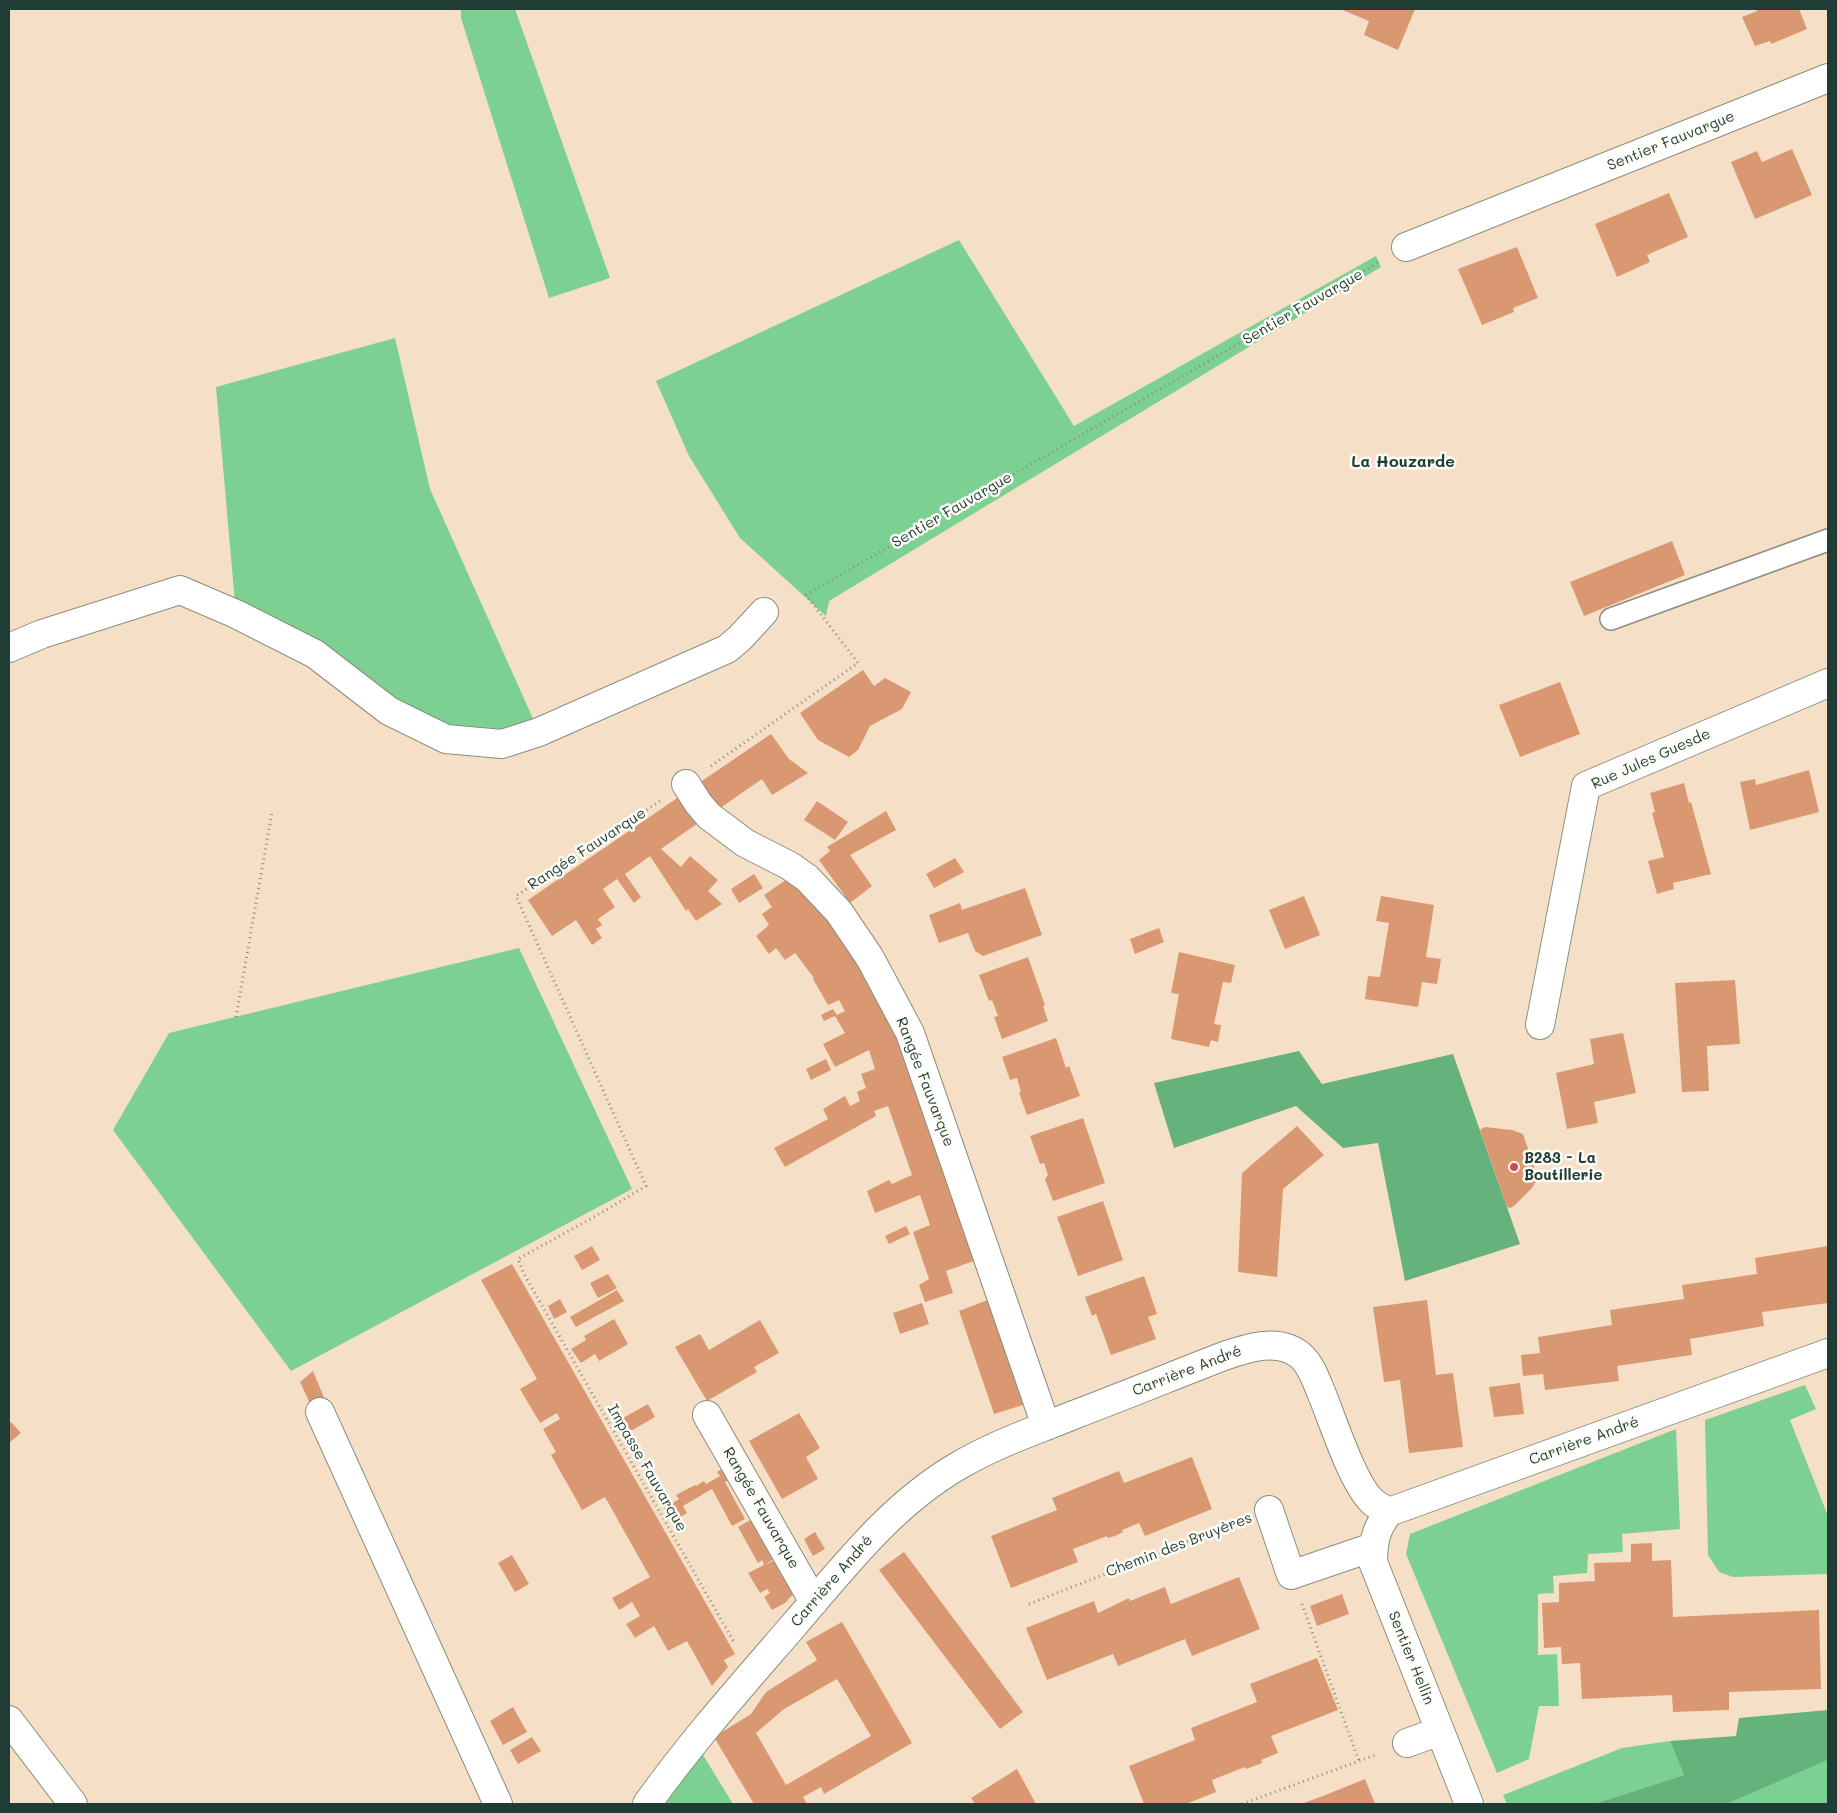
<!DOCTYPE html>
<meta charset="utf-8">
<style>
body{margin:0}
#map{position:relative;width:1837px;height:1813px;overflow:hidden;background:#f5e0c7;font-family:Mali,sans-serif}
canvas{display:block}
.frame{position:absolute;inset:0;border:10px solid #1f3d34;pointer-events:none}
</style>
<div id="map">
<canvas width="1837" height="1813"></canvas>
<div class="frame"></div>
</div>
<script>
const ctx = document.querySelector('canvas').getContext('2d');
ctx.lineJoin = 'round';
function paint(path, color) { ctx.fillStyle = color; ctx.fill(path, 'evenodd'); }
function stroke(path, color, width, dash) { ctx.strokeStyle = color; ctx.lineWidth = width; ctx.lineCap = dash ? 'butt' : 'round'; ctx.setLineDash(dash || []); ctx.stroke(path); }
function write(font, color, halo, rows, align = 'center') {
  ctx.font = font + ' Mali,sans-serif'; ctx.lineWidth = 5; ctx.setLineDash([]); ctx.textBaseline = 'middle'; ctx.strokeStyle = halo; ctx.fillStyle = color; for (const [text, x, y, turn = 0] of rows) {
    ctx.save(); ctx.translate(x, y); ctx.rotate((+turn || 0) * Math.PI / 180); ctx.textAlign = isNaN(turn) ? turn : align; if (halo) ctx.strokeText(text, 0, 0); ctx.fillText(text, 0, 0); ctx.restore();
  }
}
paint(new Path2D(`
 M461,9H515L610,278L549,298L461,18Z
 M959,240L1074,426L1376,256L1381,267L829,601L826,616L740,538L689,456L656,381Z
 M395,338L430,489L539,732L446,739L236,614L216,387Z
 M519,948L632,1189L291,1371L113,1130L169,1033Z
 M1805,1385L1816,1409L1790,1420L1828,1516V1574L1733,1577L1719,1572L1708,1555L1705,1420Z
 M1676,1429L1680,1529L1622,1534L1623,1552L1588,1554L1587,1573L1553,1576L1554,1593L1538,1594V1655L1557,1654L1559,1706H1539L1529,1759L1497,1773L1406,1554L1410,1534Z
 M1670,1741L1684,1775L1594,1804H1507L1503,1795L1622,1748Z
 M700,1750L733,1804H660Z
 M1828,1760V1804H1727Z`), '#7cd092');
paint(new Path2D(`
 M1299,1051L1322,1084L1453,1054L1520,1244L1405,1281L1378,1143L1343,1148L1296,1106L1174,1148L1154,1083Z
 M1828,1710V1760L1727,1804H1594L1684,1775L1670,1741L1736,1736L1739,1718Z`), '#65b27c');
paint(new Path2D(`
 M1340,9H1415L1398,50L1364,35L1369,21Z
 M1757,9H1799L1807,29L1771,44L1770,41L1755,46L1742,17L1757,11Z
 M1792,149L1812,195L1755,219L1731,162L1757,151L1762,162Z
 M1669,193L1688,237L1647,255L1650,262L1617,277L1595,224Z
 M1517,247L1538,298L1513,308L1514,312L1482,325L1458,269Z
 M1672,541L1685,575L1584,616L1570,582Z
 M863,670L874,686L885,678L911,692L902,709L870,726L858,750L849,757L818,740L800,713Z
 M1560,682L1580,734L1520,757L1499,705Z
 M771,734L789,759L808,773L772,795L762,779L713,813L693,787Z
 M1809,770L1819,812L1750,830L1740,782L1755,779L1756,785Z
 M1684,783L1689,803L1691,802L1711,874L1673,883L1674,889L1657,894L1648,861L1664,857L1652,813L1655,812L1650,793Z
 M683,794L701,821L661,849L681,867L690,856L718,880L708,891L722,904L696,921L688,909L686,911L650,856L625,874L641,897L634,903L617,879L603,889L615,907L598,919L602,925L596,929L602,938L592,945L576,920L552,936L528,900Z
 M817,801L848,822L835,840L804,820Z
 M886,811L896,830L850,855L872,886L850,903L819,860L830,851L827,847Z
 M955,858L964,872L934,888L926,874Z
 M754,874L763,888L739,903L731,889Z
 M793,875L851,947L902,1037L979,1259L946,1271L953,1293L925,1302L919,1285L929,1279L913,1232L930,1225L920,1195L875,1213L867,1191L889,1180L892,1184L912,1175L888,1106L874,1111L876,1116L785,1167L774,1148L828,1119L823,1109L845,1096L850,1106L860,1101L857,1092L866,1088L861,1074L875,1069L869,1050L835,1067L823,1044L845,1033L835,1016L824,1021L821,1015L833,1009L837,1015L845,1011L839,1000L828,1005L813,979L814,978L795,953L785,960L776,948L769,954L756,936L769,925L762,914L772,907L764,895Z
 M1025,888L1042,935L983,956L975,951L968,933L939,943L929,915L960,903L962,910Z
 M1304,896L1320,935L1285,949L1269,910Z
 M1381,896L1434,905L1426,957L1441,959L1437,984L1422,982L1418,1007L1365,999L1368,976L1380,977L1389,923L1376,921Z
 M1159,928L1164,942L1135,954L1130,939Z
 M1179,952L1235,965L1231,983L1223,982L1214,1024L1221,1025L1218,1042L1211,1040L1209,1047L1171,1039L1179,994L1171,993Z
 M1028,957L1045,1005L1043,1006L1048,1021L1002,1039L994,1017L998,1016L992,1000L989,1001L979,975Z
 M1735,980L1740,1044L1707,1046L1709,1091L1682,1092L1675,983Z
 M1623,1033L1636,1093L1594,1102L1598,1123L1567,1129L1556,1073L1594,1064L1590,1039Z
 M1056,1038L1066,1068L1069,1066L1080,1096L1027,1115L1019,1093L1021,1092L1017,1078L1010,1080L1002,1057Z
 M826,1059L831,1070L811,1080L806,1069Z
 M1083,1118L1105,1183L1053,1201L1045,1179L1048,1175L1044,1163L1040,1164L1030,1136Z
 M1297,1126L1324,1155L1283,1189L1277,1277L1238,1272L1242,1173Z
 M1485,1127L1512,1130L1523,1134L1538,1178L1532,1188L1514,1206L1510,1208L1507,1207L1480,1130Z
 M1103,1201L1123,1260L1078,1276L1057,1217Z
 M906,1226L910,1234L889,1244L885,1236Z
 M592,1246L600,1260L582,1270L574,1256Z
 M1828,1246V1303L1762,1312L1764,1326L1690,1339L1692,1355L1617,1366L1619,1381L1545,1390L1543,1374L1523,1376L1521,1355L1540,1353L1538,1337L1612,1325L1610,1310L1684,1299L1682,1285L1757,1274L1755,1258Z
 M512,1264L735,1654L724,1660L728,1667L712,1686L687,1641L668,1651L654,1626L635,1638L626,1624L640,1616L632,1602L619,1610L612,1598L650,1577L605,1497L582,1510L551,1455L556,1452L543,1429L560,1419L557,1413L540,1423L520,1389L537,1379L481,1280Z
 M608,1274L617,1288L598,1298L590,1283Z
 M1144,1276L1157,1314L1148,1317L1156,1339L1111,1355L1096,1314L1092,1316L1085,1297Z
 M617,1290L624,1301L576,1327L570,1317Z
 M993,1298L1027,1395L1023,1405L994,1414L959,1311Z
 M560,1299L567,1312L554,1319L548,1306Z
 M1427,1300L1436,1375L1453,1373L1463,1447L1409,1453L1400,1380L1384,1382L1373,1307Z
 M922,1303L929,1324L900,1334L893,1313Z
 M614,1319L628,1344L599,1361L595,1354L581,1363L571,1349L586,1340L584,1336Z
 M760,1320L779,1353L754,1367L757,1372L707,1401L675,1347L700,1334L709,1350Z
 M313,1371L325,1400L312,1408L300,1382Z
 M1520,1383L1524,1414L1494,1417L1489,1387Z
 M648,1404L655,1417L622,1436L614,1423Z
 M799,1413L820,1448L806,1457L818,1479L782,1499L749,1441Z
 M11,1422L21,1433L9,1443V1424Z
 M1192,1457L1212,1509L1145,1536L1139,1523L1122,1530L1123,1532L1115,1536L1107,1538V1536L1073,1549L1078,1562L1011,1588L991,1536L1057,1510L1052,1498L1119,1471L1124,1483Z
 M725,1467L731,1479L725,1482L745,1519L732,1526L712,1489L683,1506L687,1513L672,1522L664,1508L679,1499L676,1495L695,1485L696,1486L704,1481L706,1484L720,1476L717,1472Z
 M752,1519L774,1559L764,1565L775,1560L796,1591L785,1603L772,1610L764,1597L770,1593L767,1589L760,1593L748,1573L764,1565L762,1560L758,1563L738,1527Z
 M815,1532L825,1549L813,1556L804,1539Z
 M1652,1543V1561L1671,1560L1673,1617L1819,1610L1821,1689L1729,1692V1710L1673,1712L1672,1695L1582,1699L1580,1663L1562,1664L1561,1647L1544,1648L1542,1603L1559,1602V1583L1595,1581L1594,1563L1631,1562V1544Z
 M904,1552L1023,1712L1000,1729L879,1570Z
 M512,1555L529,1584L515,1592L498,1563Z
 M1239,1577L1260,1629L1192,1656L1185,1639L1118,1666L1113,1654L1047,1680L1026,1628L1094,1601L1098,1613L1129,1598L1130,1601L1165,1587L1171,1604Z
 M1342,1594L1349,1614L1317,1626L1310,1606Z
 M842,1622L912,1743L824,1794L821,1787L803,1797L807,1804H754L714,1737L751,1714L766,1692L817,1660L806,1642ZM837,1679L871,1736L786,1785L756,1733L784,1709Z
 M1317,1658L1338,1710L1271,1736L1278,1753L1261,1760L1262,1763L1246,1769L1245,1767L1212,1780L1216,1792L1186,1804H1144L1129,1766L1195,1740L1191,1728L1257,1702L1250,1684Z
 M513,1707L527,1732L503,1745L490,1721Z
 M532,1737L541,1751L518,1764L510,1750Z
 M1017,1769L1036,1804H975L971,1798Z
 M1365,1779L1375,1804H1301L1323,1796Z`), '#da9872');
const lane = new Path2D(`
 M1611,619L1828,540`);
const street = new Path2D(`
 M1406,247L1828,78
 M9,648L42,634L180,590L236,614L315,654L389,711L446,739L502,744L539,732L727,649L740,638L764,612
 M686,784L698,803L709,816L745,843L790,866L807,878L839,912L870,958L910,1033L1046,1426
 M1540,1025L1586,786L1828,683
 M320,1412L498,1804
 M707,1415L814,1602
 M1269,1510L1291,1575L1373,1547
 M1389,1512C1376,1528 1373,1542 1373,1562L1469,1804
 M9,1720L73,1804
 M1407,1743L1440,1731
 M647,1804C692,1741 743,1684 793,1626C844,1567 891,1505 958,1466C995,1444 1037,1430 1076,1414C1126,1395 1175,1375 1224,1356C1247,1348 1279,1337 1301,1356C1311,1365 1316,1380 1321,1392C1332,1418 1353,1485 1373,1502C1377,1506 1384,1509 1389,1512L1828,1353`);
stroke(lane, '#8a8e7e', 24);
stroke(street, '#8a8e7e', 30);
stroke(new Path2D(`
 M711,766L858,663L806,595L1379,262
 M660,801L516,896L646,1186L608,1209L518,1259L524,1274L735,1644
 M236,1017L272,812
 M1029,1604L1240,1521
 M1302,1604L1359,1761
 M1242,1804L1378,1754`), '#8a8e7e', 3, [1, 4]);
stroke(lane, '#fff', 21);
stroke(street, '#fff', 28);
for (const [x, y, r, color] of [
 [1514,1167,5,"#d1495b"]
]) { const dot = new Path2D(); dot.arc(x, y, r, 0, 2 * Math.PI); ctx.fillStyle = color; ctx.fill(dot); stroke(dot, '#fdfcf7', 2); }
write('15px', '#1f3d34', '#fdfcf7', [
 ["Sentier Fauvargue",1671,141,-22],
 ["Sentier Fauvargue",1303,307,-30],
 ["Sentier Fauvargue",952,510,-30],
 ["Rue Jules Guesde",1651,759,-24],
 ["Rangée Fauvarque",587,849,-33],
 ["Rangée Fauvarque",925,1082,69],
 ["Carrière André",1187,1371,-21],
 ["Carrière André",1584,1441,-20],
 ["Impasse Fauvarque",647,1468,60],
 ["Rangée Fauvarque",761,1508,60],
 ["Chemin des Bruyères",1179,1545,-21],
 ["Carrière André",832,1581,-49],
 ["Sentier Hellin",1411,1658,68]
]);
write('bold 15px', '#1f3d34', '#fdfcf7', [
 ["B283 - La",1524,1158],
 ["Boutillerie",1524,1175]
], 'left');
write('bold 16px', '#1f3d34', '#fdfcf7', [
 ["La Houzarde",1403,462]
]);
</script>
